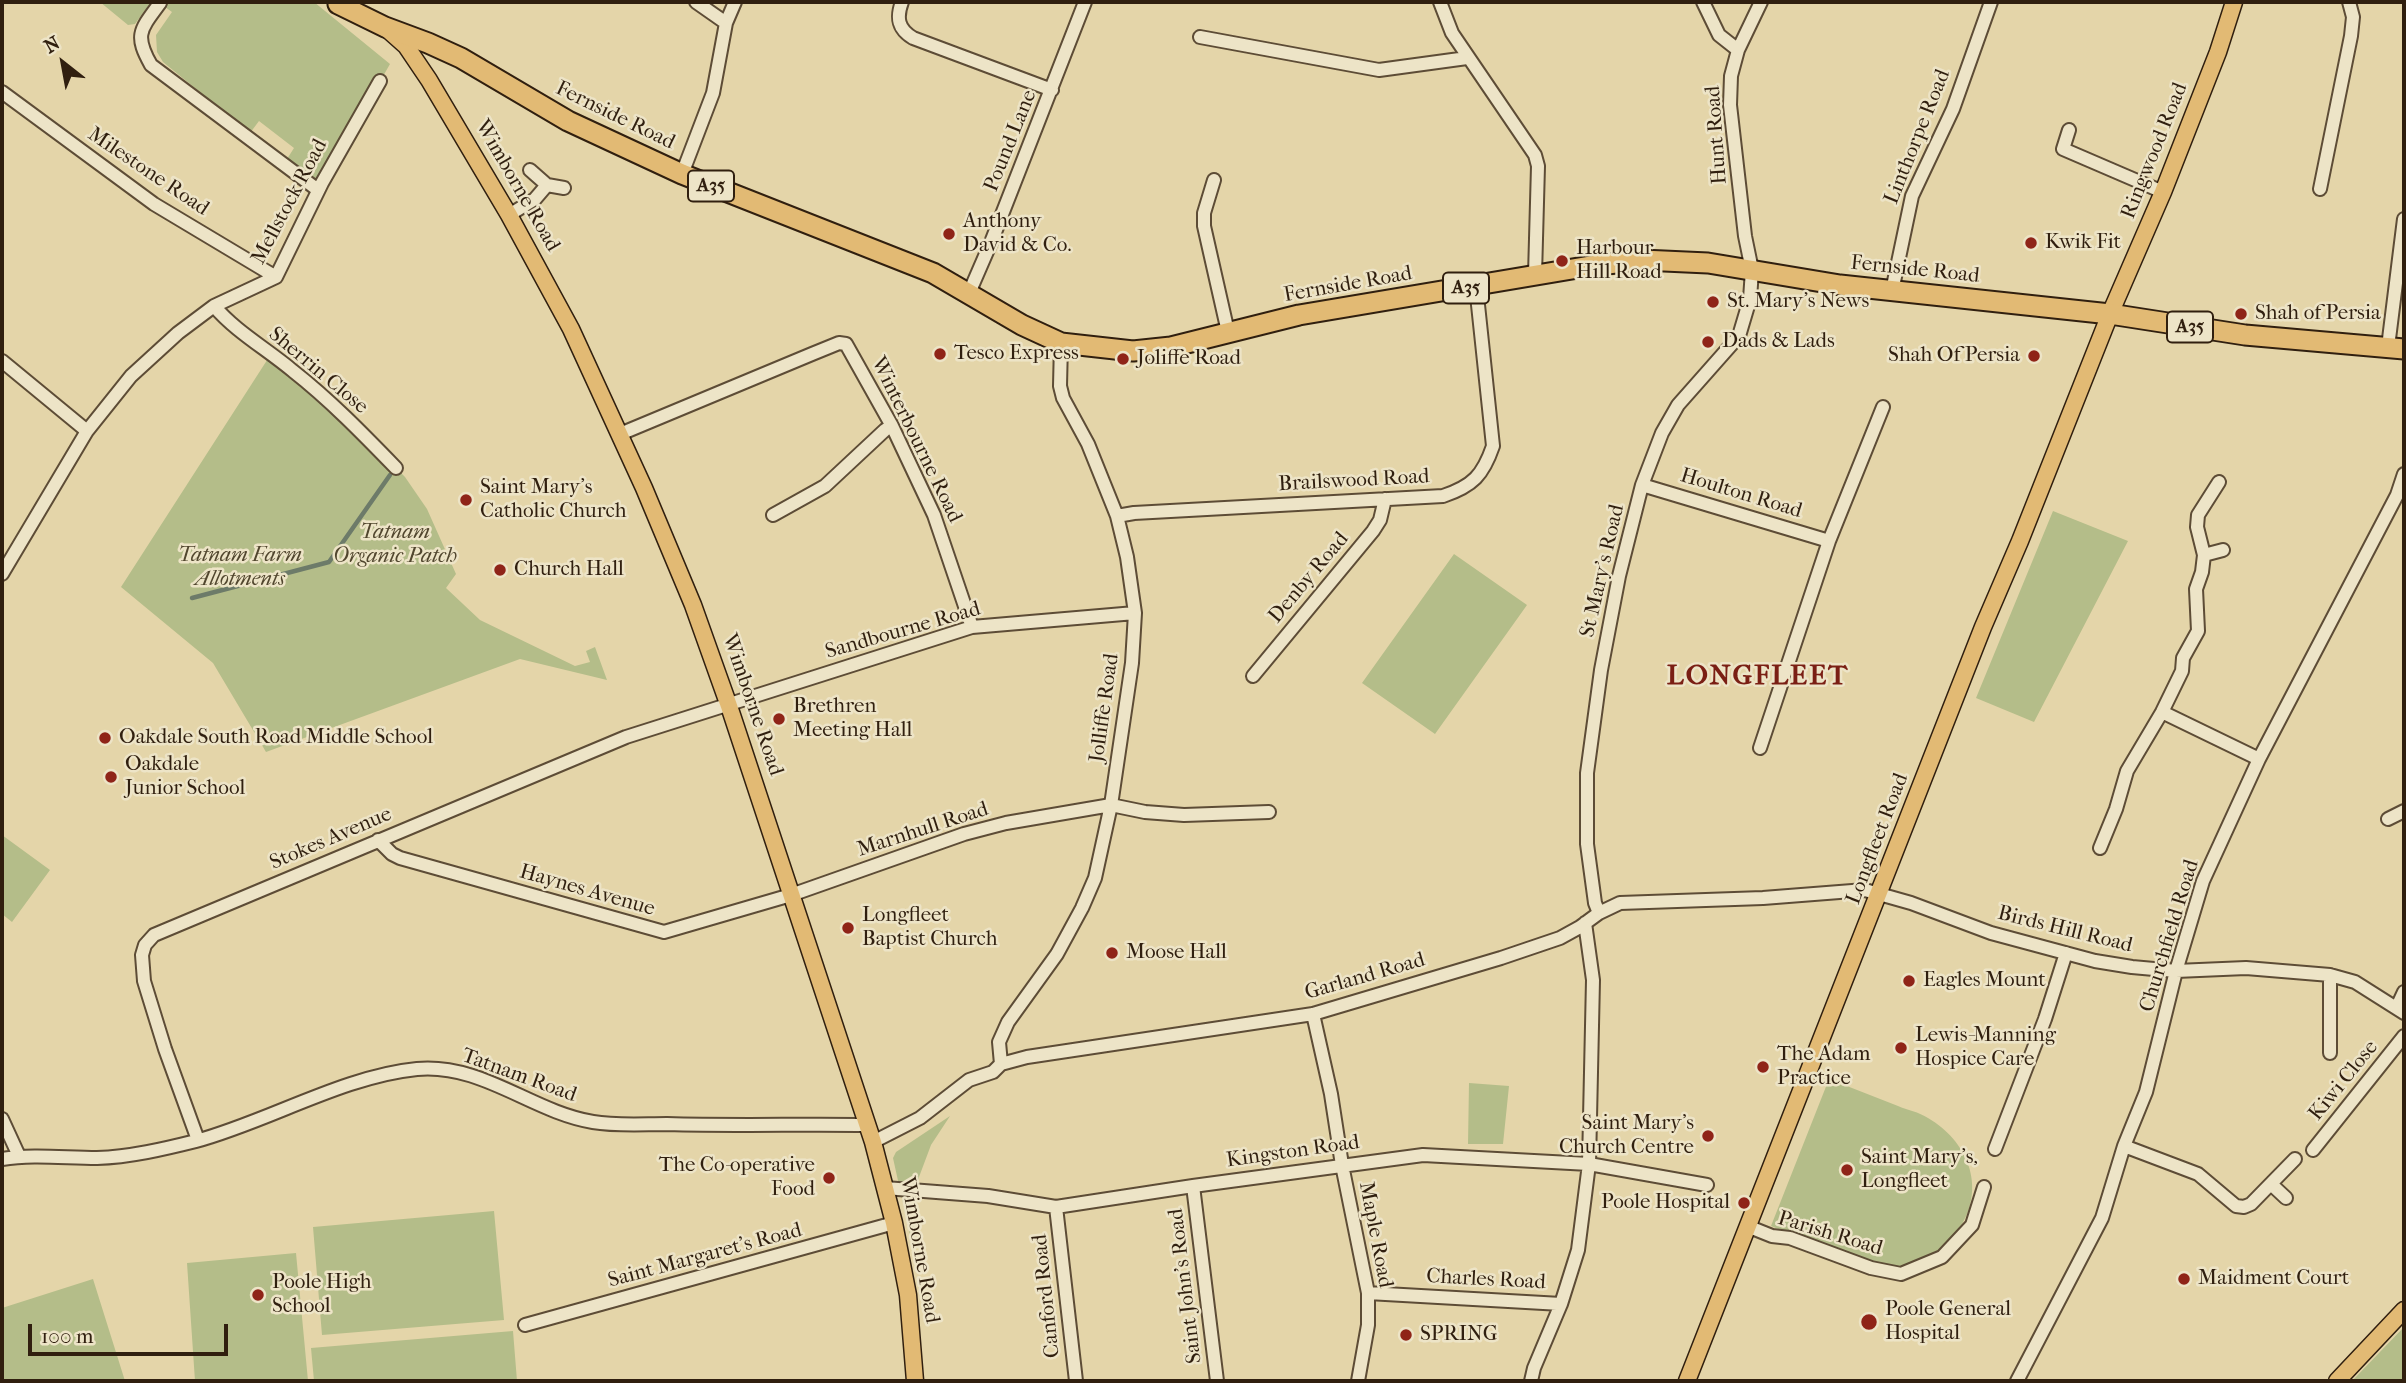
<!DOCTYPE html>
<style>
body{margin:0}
#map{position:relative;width:2406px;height:1383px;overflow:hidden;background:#e4d5a9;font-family:"IM FELL French Canon",serif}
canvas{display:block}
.frame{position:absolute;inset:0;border:4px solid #301f0f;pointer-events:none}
.north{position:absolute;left:28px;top:28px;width:70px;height:70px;-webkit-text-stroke:5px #ede4c7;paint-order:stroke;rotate:329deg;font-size:19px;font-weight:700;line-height:28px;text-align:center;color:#301f0f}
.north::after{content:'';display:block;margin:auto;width:24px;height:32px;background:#301f0f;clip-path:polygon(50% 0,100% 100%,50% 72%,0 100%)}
.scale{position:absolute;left:28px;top:1324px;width:200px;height:32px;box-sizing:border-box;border:4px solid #301f0f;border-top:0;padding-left:9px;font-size:21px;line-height:24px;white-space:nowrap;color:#301f0f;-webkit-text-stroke:5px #ede4c7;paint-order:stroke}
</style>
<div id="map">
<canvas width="2406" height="1383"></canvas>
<div class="frame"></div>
<div class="north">N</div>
<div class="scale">100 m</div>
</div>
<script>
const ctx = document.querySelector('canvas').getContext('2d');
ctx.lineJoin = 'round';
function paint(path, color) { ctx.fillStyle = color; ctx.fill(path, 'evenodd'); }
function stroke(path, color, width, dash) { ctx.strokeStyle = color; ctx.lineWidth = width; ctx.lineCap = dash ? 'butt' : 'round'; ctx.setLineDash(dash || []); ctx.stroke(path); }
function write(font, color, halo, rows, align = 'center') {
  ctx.font = font + ' "IM FELL French Canon",serif'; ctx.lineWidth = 5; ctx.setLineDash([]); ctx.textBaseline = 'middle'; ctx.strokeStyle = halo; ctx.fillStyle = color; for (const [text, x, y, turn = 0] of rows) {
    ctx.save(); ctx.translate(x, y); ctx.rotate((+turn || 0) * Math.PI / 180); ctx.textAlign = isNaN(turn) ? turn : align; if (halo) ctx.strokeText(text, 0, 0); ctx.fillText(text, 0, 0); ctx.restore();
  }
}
paint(new Path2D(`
 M100,2H151L135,24L128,25Z
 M158,2H314L390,64L322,183L287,159L294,148L259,121L250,133L163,62L157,52L156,35L172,12Z
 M271,354L344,415L405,477L427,509L456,574L446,588L480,620L575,666L590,662L586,651L595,647L607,680L520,659L266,752L213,663L121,587Z
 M2053,511L2128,541L2034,722L1976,698Z
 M1454,554L1527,605L1435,734L1362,683Z
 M2,835L50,870L12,922L2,914Z
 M1829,1079C1852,1088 1875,1097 1898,1106C1907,1110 1919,1112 1928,1118C1967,1141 1986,1185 1961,1226C1949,1246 1927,1265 1902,1267C1865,1269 1806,1240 1771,1226Z
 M1469,1083L1509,1086L1503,1144H1468Z
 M950,1116L931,1145L919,1177L912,1244L893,1158L896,1152Z
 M494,1211L504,1320L322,1335L313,1227Z
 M296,1253L308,1381H195L187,1263Z
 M93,1279L125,1381H2V1308Z
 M2404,1327V1381H2352Z
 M513,1331L517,1381H314L311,1348Z`), '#b4bd89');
stroke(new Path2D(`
 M192,598L329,562L390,475`), '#6d7b69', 4.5);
const minor = new Path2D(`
 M696,2L726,23
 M902,2C896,18 898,29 913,38L1052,90
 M1440,2L1452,33L1535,155L1538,166L1535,275
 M1703,2L1719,35L1738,50
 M160,3C140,30 134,35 151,65L318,190
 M1200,37L1379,70L1467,58
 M2,92L154,204L276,277
 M2069,130L2063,149L2163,192
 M530,170L547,185L564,188
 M682,174L713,93L726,23L735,2
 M1214,180L1204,213V226L1228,332
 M2320,189L2351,36L2353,17L2349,2
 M509,215L535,199L547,185
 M1892,291L1912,196L1953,109L1991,2
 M969,293L992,240L1085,2
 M214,306C236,332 267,349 293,371C330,400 363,434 396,468
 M2388,347L2404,219
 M2,361L87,431
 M620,434L812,354L839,343L846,344L892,426L934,515L972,627
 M1642,485L1829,541
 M773,515L825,486L885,430L892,426
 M1117,516L1134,513L1443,496C1473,486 1483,475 1493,446L1476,286
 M2204,555L2223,550
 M2,574L87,431L131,376L178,333L214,306L276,277L322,183L380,81
 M1253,676L1373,531L1380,520L1385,499
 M2162,712L2259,759
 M1760,748L1829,541L1883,407
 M2388,819L2404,811
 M378,840L392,854L400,858L664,932L791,895L964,834L1006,823L1111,805L1145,812L1184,815L1269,812
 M2100,848L2116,809L2127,771L2162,712L2182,671L2183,658L2198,631L2196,589L2202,572L2204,555L2197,527L2198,515L2219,482
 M1599,913L1595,903L1587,844V773L1601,670L1619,576L1642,485L1662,433L1678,405L1739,336L1750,299L1752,270L1745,236L1730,105L1731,76L1738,50L1761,2
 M2397,1007L2404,992
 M1313,1014L1331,1094L1342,1165L1368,1293V1325L1358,1381
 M2330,1053V975
 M1001,1064L999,1042L1008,1022L1057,954L1082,908L1095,878L1111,805L1132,663L1135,613L1127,557L1117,516L1088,444L1063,398L1060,386L1061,343
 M2,1119L19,1156
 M198,1140L165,1049L144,981L142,955L145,945L154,935L626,737L972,627L1135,613
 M873,1142L920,1118L969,1080L993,1072L1001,1064L1027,1057L1313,1014L1501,958L1560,938L1580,927L1599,913L1620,903L1763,898L1865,890L1911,903L1991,933L2095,961L2132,967L2176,971L2246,968L2330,975L2355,982L2404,1013
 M2124,1146L2198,1174L2236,1206L2244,1207L2251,1204L2295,1159
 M1995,1149L2045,1019L2066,953
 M2313,1150L2404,1036
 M2,1159C33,1154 65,1158 97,1158C130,1157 164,1149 196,1141C267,1122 344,1076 417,1069C482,1063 532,1112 593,1122C616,1126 643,1124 667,1124C734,1126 801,1124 868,1125
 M2271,1184L2286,1198
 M1193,1186L1217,1381
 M885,1188L988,1196L1056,1207L1193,1186L1423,1155L1589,1164L1707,1185
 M1056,1207L1076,1381
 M1747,1226L1772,1236L1790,1238L1871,1268L1901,1274L1942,1257L1972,1225L1984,1187
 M1368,1293L1561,1304
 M525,1325L894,1223
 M1531,1381L1534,1368L1561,1304L1578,1250L1589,1164L1593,980L1585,923
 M2017,1381L2102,1218L2124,1146L2146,1092L2176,971L2203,881L2259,759L2397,495L2404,474`);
const major = new Path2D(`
 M388,30L406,46L429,80L509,215L571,329L644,488L693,605L729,706L873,1142L894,1223L908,1295L915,1381
 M1687,1381L1983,627L2020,541L2110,314L2163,192L2218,52L2234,2
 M2337,1381L2404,1310`);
const highway = new Path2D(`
 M338,4L385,27L428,43L461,58L568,121L682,174L933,273L1022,325L1061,343L1133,351L1171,347L1299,315L1590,266L1642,260L1708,263L1840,285L2110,314L2245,335L2404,349`);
stroke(minor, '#5d4c36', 16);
stroke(major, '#301f0f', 19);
stroke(highway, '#301f0f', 23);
stroke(minor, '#ede4c7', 12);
stroke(major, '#e2ba74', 16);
stroke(highway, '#e2ba74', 19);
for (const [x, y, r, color] of [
 [949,234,7,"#8f2418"],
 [2031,243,7,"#8f2418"],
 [1562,261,7,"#8f2418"],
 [1713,302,7,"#8f2418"],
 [2241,314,7,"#8f2418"],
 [1708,342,7,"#8f2418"],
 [940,354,7,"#8f2418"],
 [2034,356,7,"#8f2418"],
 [1123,359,7,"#8f2418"],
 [466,500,7,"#8f2418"],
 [500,570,7,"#8f2418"],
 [779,719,7,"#8f2418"],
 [105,738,7,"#8f2418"],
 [111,777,7,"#8f2418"],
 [848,928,7,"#8f2418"],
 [1112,953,7,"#8f2418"],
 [1909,981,7,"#8f2418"],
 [1901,1048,7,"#8f2418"],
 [1763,1067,7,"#8f2418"],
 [1708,1136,7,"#8f2418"],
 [1847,1170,7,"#8f2418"],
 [829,1178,7,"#8f2418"],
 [1744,1203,7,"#8f2418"],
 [2184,1279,7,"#8f2418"],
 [258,1295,7,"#8f2418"],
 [1869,1322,9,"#8f2418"],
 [1406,1335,7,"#8f2418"]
]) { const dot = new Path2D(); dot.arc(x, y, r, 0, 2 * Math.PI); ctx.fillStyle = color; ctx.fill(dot); stroke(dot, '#ede4c7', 2.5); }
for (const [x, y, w] of [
 [711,186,46],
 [1466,288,46],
 [2190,327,46]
]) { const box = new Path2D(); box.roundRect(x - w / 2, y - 15.5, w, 31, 5); ctx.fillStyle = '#ede4c7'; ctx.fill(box); stroke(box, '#301f0f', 2); }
write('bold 19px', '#301f0f', null, [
 ["A35",711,186],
 ["A35",1466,288],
 ["A35",2190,327]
]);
write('21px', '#301f0f', '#ede4c7', [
 ["Fernside Road",615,116,26],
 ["Hunt Road",1717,135,-94],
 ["Linthorpe Road",1918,137,-68],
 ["Pound Lane",1011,141,-68],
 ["Ringwood Road",2155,151,-68],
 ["Milestone Road",148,172,34],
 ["Wimborne Road",517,186,60],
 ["Mellstock Road",290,202,-62],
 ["Fernside Road",1915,270,6],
 ["Fernside Road",1348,285,-10],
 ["Sherrin Close",318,371,40],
 ["Winterbourne Road",916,440,64],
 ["Brailswood Road",1354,481,-3],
 ["Houlton Road",1741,494,17],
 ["St Mary's Road",1603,571,-77],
 ["Denby Road",1309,578,-50],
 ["Sandbourne Road",903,631,-16],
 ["Wimborne Road",752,705,71],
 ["Jolliffe Road",1105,708,-82],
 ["Marnhull Road",923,830,-18],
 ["Stokes Avenue",331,839,-23],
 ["Longfleet Road",1878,839,-69],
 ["Haynes Avenue",587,891,16],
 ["Birds Hill Road",2065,930,14],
 ["Churchfield Road",2170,936,-73],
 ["Garland Road",1365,977,-16],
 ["Tatnam Road",519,1076,20],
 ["Kiwi Close",2344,1081,-51],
 ["Kingston Road",1293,1152,-8],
 ["Parish Road",1830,1234,17],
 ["Maple Road",1375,1235,79],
 ["Wimborne Road",919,1250,80],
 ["Saint Margaret's Road",705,1256,-15],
 ["Charles Road",1486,1280,3],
 ["Saint John's Road",1186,1286,-97],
 ["Canford Road",1047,1296,-96]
]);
write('21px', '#301f0f', '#ede4c7', [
 ["Anthony",963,222],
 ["David & Co.",963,246],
 ["Kwik Fit",2045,243],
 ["Harbour",1576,249],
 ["Hill Road",1576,273],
 ["St. Mary's News",1727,302],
 ["Shah of Persia",2255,314],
 ["Dads & Lads",1722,342],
 ["Tesco Express",954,354],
 ["Shah Of Persia",2020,356,"right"],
 ["Joliffe Road",1137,359],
 ["Saint Mary's",480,488],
 ["Catholic Church",480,512],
 ["Church Hall",514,570],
 ["Brethren",793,707],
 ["Meeting Hall",793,731],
 ["Oakdale South Road Middle School",119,738],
 ["Oakdale",125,765],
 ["Junior School",125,789],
 ["Longfleet",862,916],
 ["Baptist Church",862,940],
 ["Moose Hall",1126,953],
 ["Eagles Mount",1923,981],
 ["Lewis-Manning",1915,1036],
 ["Hospice Care",1915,1060],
 ["The Adam",1777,1055],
 ["Practice",1777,1079],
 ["Saint Mary's",1694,1124,"right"],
 ["Church Centre",1694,1148,"right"],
 ["Saint Mary's,",1861,1158],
 ["Longfleet",1861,1182],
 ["The Co-operative",815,1166,"right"],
 ["Food",815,1190,"right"],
 ["Poole Hospital",1730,1203,"right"],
 ["Maidment Court",2198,1279],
 ["Poole High",272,1283],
 ["School",272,1307],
 ["Poole General",1885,1310],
 ["Hospital",1885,1334],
 ["SPRING",1420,1335]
], 'left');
write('italic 21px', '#51462e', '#ede4c7', [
 ["Tatnam",395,533],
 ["Organic Patch",395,557],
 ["Tatnam Farm",240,556],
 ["Allotments",240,580]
]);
ctx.letterSpacing = '2px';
write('bold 28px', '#7a1f14', '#ede4c7', [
 ["LONGFLEET",1758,677]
]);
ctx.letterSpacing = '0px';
</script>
